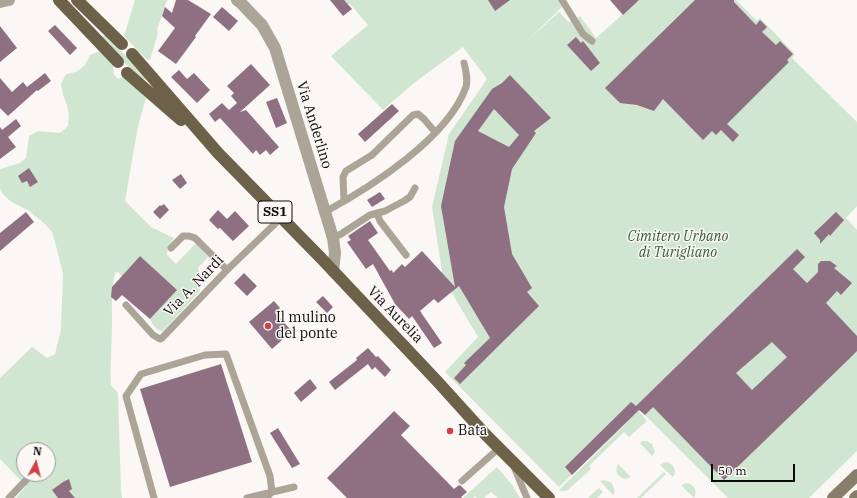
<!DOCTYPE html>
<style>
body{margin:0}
#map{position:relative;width:857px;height:498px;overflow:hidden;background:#faf7f5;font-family:"IBM Plex Serif",serif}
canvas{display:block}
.north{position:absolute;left:16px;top:442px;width:40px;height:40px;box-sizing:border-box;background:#faf7f5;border:1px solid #9b9997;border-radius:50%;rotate:7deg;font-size:11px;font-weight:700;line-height:16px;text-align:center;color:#0d0c0b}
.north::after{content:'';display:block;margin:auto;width:14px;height:18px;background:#cf3f46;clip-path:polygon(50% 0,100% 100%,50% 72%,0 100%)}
.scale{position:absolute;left:711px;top:464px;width:84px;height:18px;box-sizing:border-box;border:2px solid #0d0c0b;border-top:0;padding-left:5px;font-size:12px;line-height:14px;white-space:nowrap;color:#0d0c0b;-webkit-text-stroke:3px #faf7f5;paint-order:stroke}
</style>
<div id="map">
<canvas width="857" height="498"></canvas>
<div class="north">N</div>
<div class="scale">50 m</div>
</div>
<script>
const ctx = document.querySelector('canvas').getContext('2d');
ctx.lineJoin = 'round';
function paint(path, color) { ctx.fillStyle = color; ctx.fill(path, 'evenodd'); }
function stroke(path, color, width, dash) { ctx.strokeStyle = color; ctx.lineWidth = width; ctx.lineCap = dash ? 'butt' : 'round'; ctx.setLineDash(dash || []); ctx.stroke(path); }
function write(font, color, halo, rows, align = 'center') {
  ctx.font = font + ' "IBM Plex Serif",serif'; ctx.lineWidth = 3; ctx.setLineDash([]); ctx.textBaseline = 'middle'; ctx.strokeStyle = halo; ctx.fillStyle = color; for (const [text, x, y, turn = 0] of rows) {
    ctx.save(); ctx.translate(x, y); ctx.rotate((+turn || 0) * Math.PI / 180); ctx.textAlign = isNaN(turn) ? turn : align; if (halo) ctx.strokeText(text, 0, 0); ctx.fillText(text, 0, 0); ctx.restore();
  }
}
paint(new Path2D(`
 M135,0H167L157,30L158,33L150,60L146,59L124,36Z
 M339,0H558L563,6L527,41L559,12L569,22L580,16L596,38L639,0H736L757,21L760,18L795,54L792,58L857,122V206L846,218L857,230V451L809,498H728L640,410L639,411L647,421L629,437L624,432L589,466L591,469L567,491H560L559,490L629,421L559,487L445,372L478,337L443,278L432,207L449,134L487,79L463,47L414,83L383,110L331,56L368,25L350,4H345Z
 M103,36H106L146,76L145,79H142L120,59L102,40Z
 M100,51L113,65L114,75L118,79L123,77L140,90L146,98L138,126L125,201L151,227L174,238L168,247L167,255L176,264L195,244H197L208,257L198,268C201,276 198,283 200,291L163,331C156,331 153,325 150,319L176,291L140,256L122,276L118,272L115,273C111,289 112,304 112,320C112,341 110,363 111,385L118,393L121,490L122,498H16L26,486L0,459V378L32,347L47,358L55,354L61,329L63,273L55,242L52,232L45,224L29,211L10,201L3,194L0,189V169L20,163L26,158L29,136L38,131L60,133L68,126L69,115L67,105L63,95L61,84L66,74L76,72L85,65L90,55ZM24,450H48V474H24Z
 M642,441H647L652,444L655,452L652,456L640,443Z
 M665,462C673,463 678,470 673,477L660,465Z
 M618,464L631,477L625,479C618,477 614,471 618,464Z
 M497,467L513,486L520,498H498L491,492L484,498H477L475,496L473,498H463Z
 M664,472L666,474L641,498H637Z
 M604,480L612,483L615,492L613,495L600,481Z
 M686,483C694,484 698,491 694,498L681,485Z
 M599,488L603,492L597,498H588Z`), '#d1e6d0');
paint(new Path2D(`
 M176,0H188L211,14L195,36L196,37L176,64L158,51L175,28L162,16L165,7L172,13Z
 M330,0H344L352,9L343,16Z
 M488,0H510L495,11Z
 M610,0H639L623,15Z
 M695,0H734V2L756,25L760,20L767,27L762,32L776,45L780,41L793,54L787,60L789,62L727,124L739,135L733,142L721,130L716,135L712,131L703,140L663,99L654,111L637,105L620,103L605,88Z
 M222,7L238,21L229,31L213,17Z
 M55,25L77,48L70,55L48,31Z
 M0,26L17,48L0,62Z
 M576,37L581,43L583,41L600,63L591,71L567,45Z
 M251,64L270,85L240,112L246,110L279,147L270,155L266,150L260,155L256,150L253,154L220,118L215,122L209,114L222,103L229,110L237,103L231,96L234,93L227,86Z
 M179,70L187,79L194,73L210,90L197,103L171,77Z
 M45,73L51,81L38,91L37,90L8,116L0,108V78L12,92L23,82L27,87Z
 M510,75L551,118L534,131L536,133L512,169L504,207L512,254L532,288L527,292L539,306L460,384L454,378L466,365L464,363L490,338L459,286L438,303L434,299L420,311L442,343L434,348L412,316L409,319L395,304L373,264L366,269L347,242L351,240L348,236L370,221L378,233L368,240L390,271L392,270L393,273L402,264L405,267L422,251L455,287L441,206L455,141L492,89L502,83ZM494,109L519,135L509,147L478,131Z
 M277,98L287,123L276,128L266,102Z
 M392,104L399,111L365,142L358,134Z
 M16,119L21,126L8,137L16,147L0,159V127L2,130Z
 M29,168L38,182L30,187L27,181L22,183L18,176Z
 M181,174L187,183L180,189L172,180Z
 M380,192L385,199L372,207L367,200Z
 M164,204L169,210L160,219L153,212L160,205L161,206Z
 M218,210L227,219L235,211L249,226L233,241L220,228L218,229L209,220Z
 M26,212L34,222L0,251V233Z
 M836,212L844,220L830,236L829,234L820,244V240L814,233Z
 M797,249L805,257L793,269L807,283L818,272V264L821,261H830L837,266L834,268L852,283L841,295L837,291L826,303L857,336V351L849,359L724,480L653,407L645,415L639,410L572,475L565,467L631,402L636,406ZM772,342L787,357L752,390L736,373Z
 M140,256L177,290L150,319L122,295L116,301L111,297L112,287Z
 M244,273L257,286L247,296L234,283Z
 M323,296L333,307L327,313L316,302Z
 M274,301L280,308L275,313L290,329V333L272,349L249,322Z
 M368,348L376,357L378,356L391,370L390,371L385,377L375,367L372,370L368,364L335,390L329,382L357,360L356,358Z
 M221,364L252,462L170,487L140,389Z
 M310,379L317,388L301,402L294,393Z
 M394,411L410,426L401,435L454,489L459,485L461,486L467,492L461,497L462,498H347L327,478Z
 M278,428L300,464L292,468L270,433Z
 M69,479L72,489L69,491L75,498H58L52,490L63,482Z`), '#8e7082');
stroke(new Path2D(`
 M562,0L583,34L592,41
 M344,201L343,177L346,171L372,155L413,115L418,114L424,119L435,132
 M325,212C371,187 448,138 466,87C468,79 466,71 464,63
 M377,213L380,221L406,255
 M333,238L341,234L370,215L385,211L404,201L410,197L415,188
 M171,248L183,236H189L195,238L227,270
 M126,305L153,335L160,339L162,338L227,270L281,218
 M514,467L527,498
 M462,481L499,448
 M9,498L28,478
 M154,498L126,396L141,374L205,355L226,354L270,476L272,492L266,498
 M247,498L294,487`), '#aca597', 7);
stroke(new Path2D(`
 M237,0L241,3L262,25L275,48L333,238L335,253L333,271
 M0,2L9,0`), '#aca597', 12);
stroke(new Path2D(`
 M833,498L857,475
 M855,498L857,496`), '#877d69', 12);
stroke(new Path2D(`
 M59,0L118,62
 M77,0L122,44
 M132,54L218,153L320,257L438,382L485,434L549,498
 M127,73L181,120`), '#6d6149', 12);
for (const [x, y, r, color] of [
 [268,326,4,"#cf3f46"],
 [450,431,4,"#cf3f46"]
]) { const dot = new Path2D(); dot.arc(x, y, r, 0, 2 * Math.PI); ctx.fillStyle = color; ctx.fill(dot); stroke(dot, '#faf7f5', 1.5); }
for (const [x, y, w] of [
 [275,212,34]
]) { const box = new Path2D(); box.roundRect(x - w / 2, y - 11, w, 22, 3); ctx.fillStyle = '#faf7f5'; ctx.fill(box); stroke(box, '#0d0c0b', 1); }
write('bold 13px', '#0d0c0b', null, [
 ["SS1",275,212]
]);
write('14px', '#0d0c0b', '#faf7f5', [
 ["Via Anderlino",314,125,73],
 ["Via A. Nardi",194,286,-46],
 ["Via Aurelia",395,315,46]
]);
write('italic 14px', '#385e36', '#faf7f5', [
 ["Cimitero Urbano",678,237],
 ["di Turigliano",678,253]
]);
write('14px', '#0d0c0b', '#faf7f5', [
 ["Il mulino",276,318],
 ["del ponte",276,334],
 ["Bata",458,431]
], 'left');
</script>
